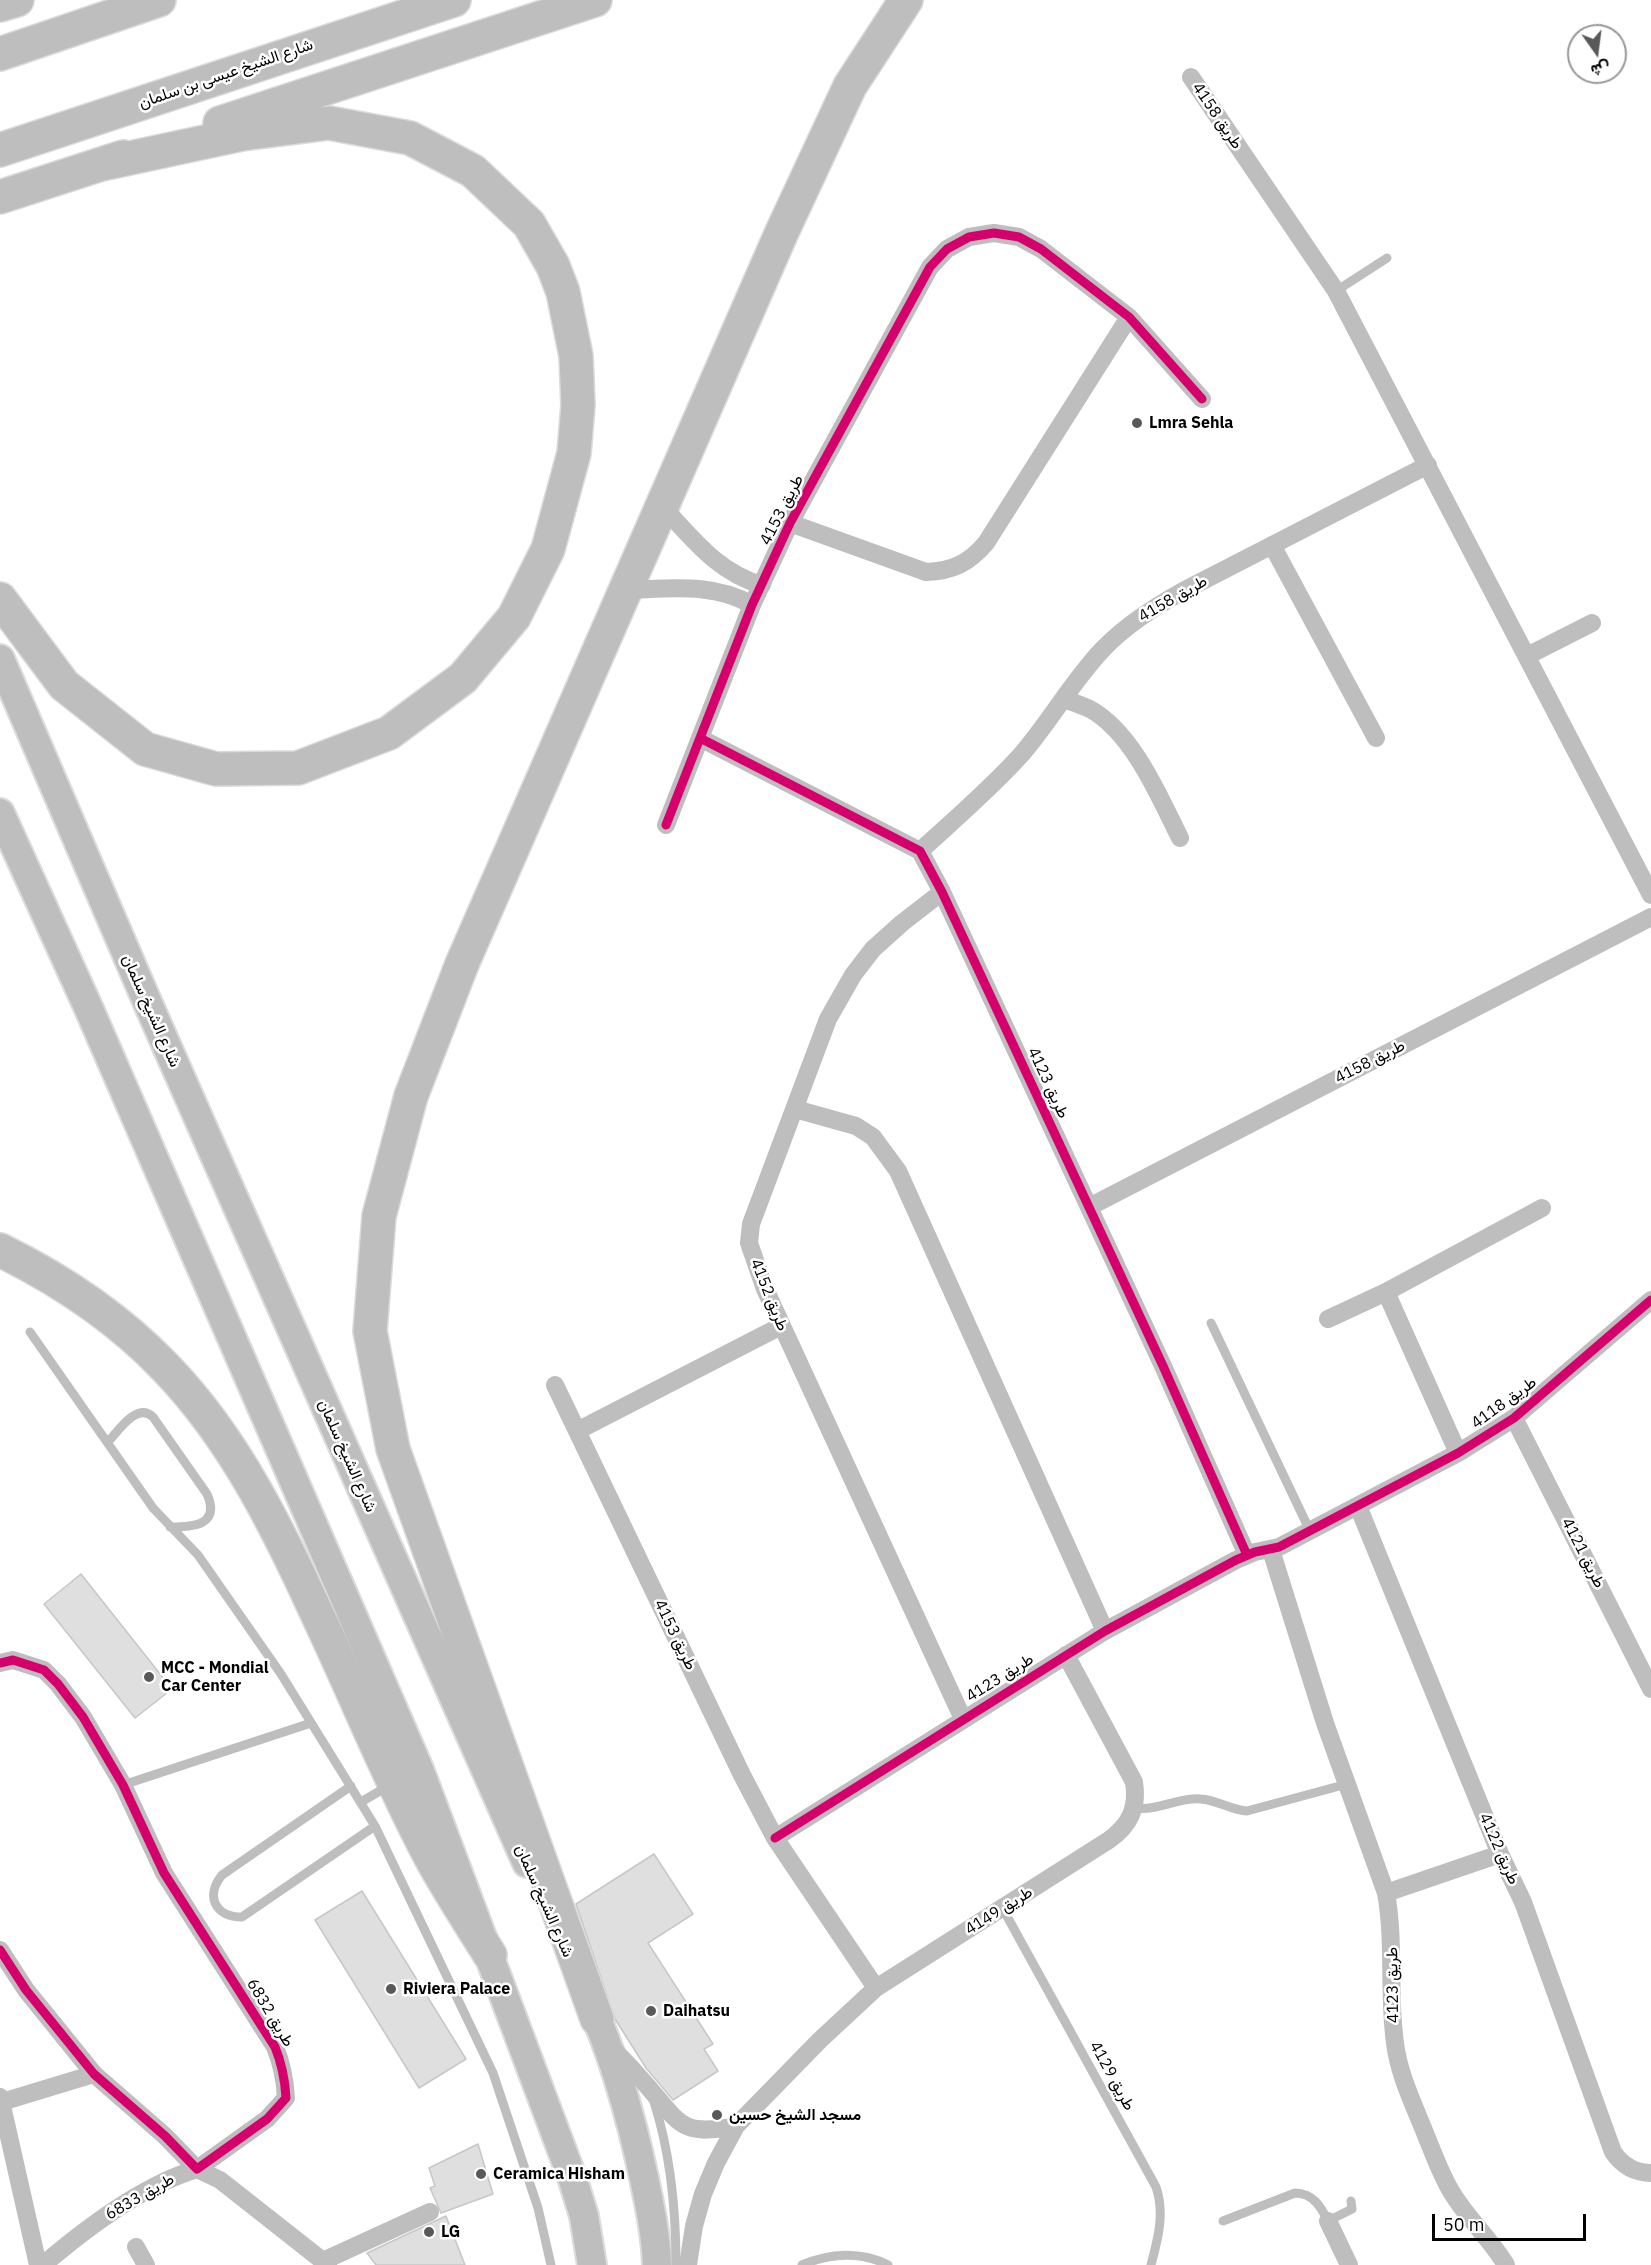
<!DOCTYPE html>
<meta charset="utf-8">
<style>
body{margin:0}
#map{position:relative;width:1651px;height:2265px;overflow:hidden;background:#fff;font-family:"IBM Plex Sans",Vazirmatn,sans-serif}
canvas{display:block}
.north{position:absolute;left:1567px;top:24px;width:60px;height:60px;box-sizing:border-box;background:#fff;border:2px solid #999;border-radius:50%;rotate:166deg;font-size:16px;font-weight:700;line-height:24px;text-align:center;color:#000}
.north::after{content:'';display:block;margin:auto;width:21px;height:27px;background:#595959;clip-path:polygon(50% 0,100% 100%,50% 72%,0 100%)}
.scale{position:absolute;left:1432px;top:2214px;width:154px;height:27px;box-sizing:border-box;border:3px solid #000;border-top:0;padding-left:8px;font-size:18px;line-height:21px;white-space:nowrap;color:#000;-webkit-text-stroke:4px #fff;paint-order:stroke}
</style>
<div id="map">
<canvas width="1651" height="2265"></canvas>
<div class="north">ش</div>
<div class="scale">50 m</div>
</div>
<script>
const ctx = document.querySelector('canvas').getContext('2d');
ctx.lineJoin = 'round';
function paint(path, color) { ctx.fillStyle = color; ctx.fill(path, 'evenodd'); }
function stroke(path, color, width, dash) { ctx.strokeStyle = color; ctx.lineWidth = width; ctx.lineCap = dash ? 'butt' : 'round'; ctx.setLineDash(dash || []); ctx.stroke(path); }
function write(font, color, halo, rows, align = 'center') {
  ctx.font = font + ' "IBM Plex Sans",Vazirmatn,sans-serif'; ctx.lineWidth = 5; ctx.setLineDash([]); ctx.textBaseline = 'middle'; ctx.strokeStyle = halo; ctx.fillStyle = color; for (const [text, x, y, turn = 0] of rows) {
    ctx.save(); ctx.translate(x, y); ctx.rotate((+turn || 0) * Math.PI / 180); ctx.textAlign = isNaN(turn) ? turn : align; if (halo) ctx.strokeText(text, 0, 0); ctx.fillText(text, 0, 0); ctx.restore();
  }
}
const building = new Path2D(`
 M81,1574L172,1689L135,1718L44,1604Z
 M654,1854L693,1914L648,1943L713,2044L704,2049L718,2071L673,2100L646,2068L615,2019L576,1904Z
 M362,1891L466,2059L419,2088L315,1920Z
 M478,2144L493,2194L441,2213L430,2188L435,2186L429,2168Z
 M446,2216L465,2265H376L367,2253Z`);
paint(building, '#dfdfdf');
stroke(building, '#c7c7c7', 1.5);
const primary = new Path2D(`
 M0,659L149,1006L527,1863
 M0,813L89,1009L419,1769L572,2177L584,2216L592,2265
 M588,1998C614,2055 631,2117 644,2178C650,2207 656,2236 657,2265`);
const motorway = new Path2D(`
 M0,5L17,0
 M0,54L159,0
 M220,123L595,0
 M0,150L454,0
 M0,197L123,157
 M0,599L64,685L145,749L216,769L298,768L389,733L463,678L514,617L548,549L574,453L578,405L576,356L563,292L553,266L529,224L473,171L410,138L329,123L242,134L102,164
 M0,1250C61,1280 118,1318 165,1367C239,1443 282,1538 326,1633C361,1708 392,1785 431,1858C449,1891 470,1923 490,1955
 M597,2019L393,1449L370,1331L379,1216L411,1096L462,964L781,234L850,86L906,0`);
stroke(primary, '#dbdbdb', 32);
stroke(motorway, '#dbdbdb', 36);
stroke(new Path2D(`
 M1336,291L1387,258
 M1211,1323L1310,1531
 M30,1332L153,1508L198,1555L281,1674L375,1826L493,2073L538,2208L551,2265
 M108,1442C119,1430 137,1402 153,1417L207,1494C221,1526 192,1527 170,1527
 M123,1785L311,1723
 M351,1786L222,1875C205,1896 215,1917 242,1917L375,1826
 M361,1802L390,1785
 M1134,1808C1160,1811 1178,1797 1201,1799C1217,1800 1231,1810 1247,1811L1347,1784
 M1003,1909L1156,2187C1165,2213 1158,2239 1151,2265
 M654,2102C671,2155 676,2209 676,2265
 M1223,2221L1295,2193C1313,2193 1321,2207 1328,2221L1352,2209L1351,2201
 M802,2265C830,2253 861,2251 888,2265`), '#bebebe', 9);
stroke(new Path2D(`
 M1191,77L1336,291L1651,895
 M662,506C692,538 718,573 762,585
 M790,523L926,572C953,571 969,563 986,543L1129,317
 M1272,545L1376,738
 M625,590C668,589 714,582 752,605
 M1527,656L1592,623
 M1064,699C1072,702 1082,705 1090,709C1133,733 1159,796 1180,838
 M700,738L920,851L942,892L1163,1366L1247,1555
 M666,825L752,605L790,523L930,267L947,249L969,237L994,233L1019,237L1041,249L1129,317L1202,399
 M920,851C954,820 989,790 1020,756C1049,723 1071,683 1102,650C1126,625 1153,608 1183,591L1428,465
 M942,892L902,923L873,949L853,975L828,1019L751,1224L749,1243L765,1289L963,1719
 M795,1109L856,1126L873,1137L898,1171L1105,1631
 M1089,1207L1651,917
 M1386,1292L1458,1453
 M1328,1319L1386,1292L1542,1208
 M555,1385L742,1775L775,1838L876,1988
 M1514,1418L1651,1689
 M577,1431L781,1326
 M1358,1506L1500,1854L1523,1902L1613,2152C1622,2165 1634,2173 1651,2173
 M1271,1550L1325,1723L1386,1893C1395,1943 1388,1993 1395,2043C1399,2076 1415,2107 1427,2138C1435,2157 1442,2178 1454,2196C1469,2220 1491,2240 1506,2265
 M0,1663L13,1660L44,1670L58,1684L83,1717L123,1785L164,1873L275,2047C282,2064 285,2079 286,2098L267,2119L197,2169L165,2136L94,2074L26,1990L0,1950
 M775,1838L1105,1631L1236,1560L1255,1552L1279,1547L1458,1453L1514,1418L1651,1300
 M1386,1893L1500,1854
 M614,2050C626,2062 638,2075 649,2088C681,2126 683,2136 736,2126
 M0,2097L38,2265
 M2,2102L94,2074
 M1328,2221L1349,2265
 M136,2247L146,2265
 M323,2261L430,2212
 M43,2265C85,2229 143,2185 197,2169L220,2180L328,2265
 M688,2265L694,2226L703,2194L716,2163L736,2126L820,2040L876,1988L1109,1840C1130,1825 1138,1808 1134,1782L1066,1655`), '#bebebe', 18);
stroke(primary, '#bebebe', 28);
stroke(motorway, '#bebebe', 33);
stroke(new Path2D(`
 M700,738L920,851L942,892L1163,1366L1247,1555
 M666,825L752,605L790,523L930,267L947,249L969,237L994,233L1019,237L1041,249L1129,317L1202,399
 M0,1663L13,1660L44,1670L58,1684L83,1717L123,1785L164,1873L275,2047C282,2064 285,2079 286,2098L267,2119L197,2169L165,2136L94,2074L26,1990L0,1950
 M775,1838L1105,1631L1236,1560L1255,1552L1279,1547L1458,1453L1514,1418L1651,1300`), '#d6006c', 9);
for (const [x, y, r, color] of [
 [1137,423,6,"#595959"],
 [149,1677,6,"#595959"],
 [391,1989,6,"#595959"],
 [651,2011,6,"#595959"],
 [717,2115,6,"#595959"],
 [481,2174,6,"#595959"],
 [429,2232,6,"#595959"]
]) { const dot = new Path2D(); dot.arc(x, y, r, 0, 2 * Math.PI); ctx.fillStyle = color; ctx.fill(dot); stroke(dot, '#fff', 2); }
write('16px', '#000', '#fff', [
 ["شارع الشيخ عيسى بن سلمان",226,74,-19],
 ["طريق 4158",1217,116,56],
 ["طريق 4153",782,510,-63],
 ["طريق 4158",1173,599,-30],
 ["شارع الشيخ سلمان",151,1011,66],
 ["طريق 4158",1370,1062,-27],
 ["طريق 4123",1048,1083,65],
 ["طريق 4152",769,1295,68],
 ["طريق 4118",1504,1403,-36],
 ["شارع الشيخ سلمان",347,1456,66],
 ["طريق 4121",1583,1553,63],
 ["طريق 4153",675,1635,64],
 ["طريق 4123",1000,1678,-32],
 ["طريق 4122",1499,1849,66],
 ["شارع الشيخ سلمان",544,1901,66],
 ["طريق 4149",999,1911,-32],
 ["طريق 4123",1393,1985,-91],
 ["طريق 6832",270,2013,59],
 ["طريق 4129",1112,2076,61],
 ["طريق 6833",140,2197,-30]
]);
write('bold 16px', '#000', '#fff', [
 ["Lmra Sehla",1149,423],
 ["MCC - Mondial",161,1668],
 ["Car Center",161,1686],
 ["Riviera Palace",403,1989],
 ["Daihatsu",663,2011],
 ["مسجد الشيخ حسين",729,2115],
 ["Ceramica Hisham",493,2174],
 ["LG",441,2232]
], 'left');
</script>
